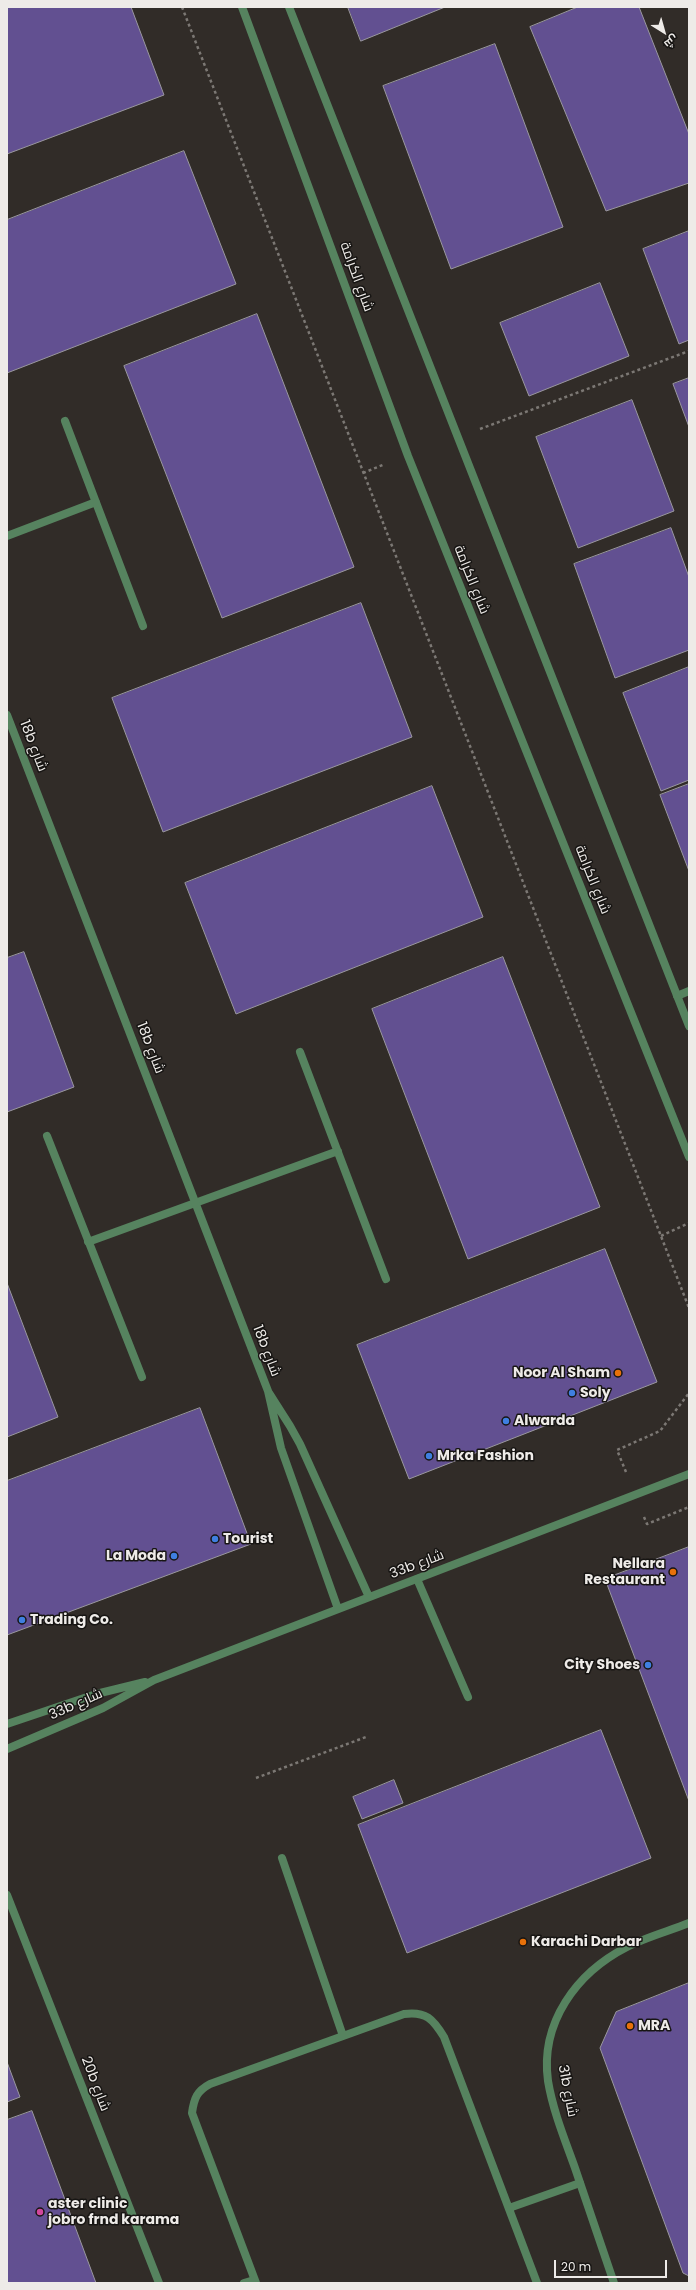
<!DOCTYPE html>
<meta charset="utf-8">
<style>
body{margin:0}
#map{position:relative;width:696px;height:2290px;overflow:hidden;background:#312c28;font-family:Poppins,Cairo,sans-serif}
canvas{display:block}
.frame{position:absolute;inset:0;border:8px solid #eeebe8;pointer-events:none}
.north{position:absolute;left:644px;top:12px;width:40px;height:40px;-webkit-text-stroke:3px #171513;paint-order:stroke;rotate:143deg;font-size:11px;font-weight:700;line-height:16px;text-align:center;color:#eeebe8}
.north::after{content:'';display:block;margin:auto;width:14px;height:18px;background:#eeebe8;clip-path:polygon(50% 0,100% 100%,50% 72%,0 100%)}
.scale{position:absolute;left:554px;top:2260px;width:113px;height:18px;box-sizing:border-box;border:2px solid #eeebe8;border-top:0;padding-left:5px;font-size:12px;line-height:14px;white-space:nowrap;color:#eeebe8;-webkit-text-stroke:3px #171513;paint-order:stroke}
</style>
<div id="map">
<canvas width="696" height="2290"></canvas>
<div class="frame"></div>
<div class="north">ش</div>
<div class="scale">20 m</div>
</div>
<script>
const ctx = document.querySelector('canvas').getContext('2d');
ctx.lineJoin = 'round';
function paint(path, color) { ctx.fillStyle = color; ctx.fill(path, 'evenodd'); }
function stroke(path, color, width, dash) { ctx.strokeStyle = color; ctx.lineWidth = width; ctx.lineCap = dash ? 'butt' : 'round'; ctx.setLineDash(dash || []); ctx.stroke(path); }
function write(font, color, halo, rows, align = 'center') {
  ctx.font = font + ' Poppins,Cairo,sans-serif'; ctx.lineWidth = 3; ctx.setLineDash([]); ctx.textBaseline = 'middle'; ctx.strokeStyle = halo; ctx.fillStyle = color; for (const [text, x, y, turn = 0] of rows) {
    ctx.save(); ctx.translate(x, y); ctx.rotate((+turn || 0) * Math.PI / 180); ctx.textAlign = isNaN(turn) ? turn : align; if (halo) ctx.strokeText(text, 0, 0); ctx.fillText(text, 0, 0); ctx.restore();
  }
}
const building = new Path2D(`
 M7,7H131L164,95L7,154Z
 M348,7H445L361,41Z
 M578,7H639L689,134V183L606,211L530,27Z
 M495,44L563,227L451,269L383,86Z
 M184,151L236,284L7,373V220Z
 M689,231V340L679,344L643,249Z
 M600,283L629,356L529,396L500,323Z
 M257,314L354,567L222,618L124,366Z
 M689,378V427L673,384Z
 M632,400L674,511L578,548L536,437Z
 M671,528L689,577V650L615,678L574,564Z
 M361,603L412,737L163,832L112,698Z
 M689,667V780L661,791L623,693Z
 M689,784V871L660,795Z
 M432,786L483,917L236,1014L185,883Z
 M24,952L74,1087L7,1112V958Z
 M503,957L600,1207L468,1259L372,1009Z
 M605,1249L657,1382L409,1479L357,1345Z
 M7,1283L58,1417L7,1437Z
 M200,1408L251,1544L7,1635V1481Z
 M689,1547V1801L605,1579Z
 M601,1730L651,1858L407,1953L358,1825Z
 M394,1780L403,1803L362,1819L353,1797Z
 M689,1983V2276L683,2273L600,2048L616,2012Z
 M7,2062L20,2097L7,2102Z
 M32,2111L96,2283H7V2120Z`);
paint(building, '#625091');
stroke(building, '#9a989f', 1);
stroke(new Path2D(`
 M182,7L689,1308
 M480,429L689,351
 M363,473L385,464
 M661,1236L689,1223
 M626,1472L617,1450L660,1431L689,1393
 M644,1517L647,1524L689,1507
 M256,1778L366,1737`), '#7c7874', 2.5, [3, 3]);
stroke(new Path2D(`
 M65,421L143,626
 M7,536L96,502
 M677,996L689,991
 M300,1052L386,1279
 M47,1136L142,1377
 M88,1242L338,1151
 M417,1579L468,1697
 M282,1858L343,2036
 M509,2208L580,2183
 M244,2283L254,2280
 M256,2283L192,2113C194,2098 197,2091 210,2084L404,2014C426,2011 433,2019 444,2037L537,2283`), '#56835f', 8);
stroke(new Path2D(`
 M242,7L408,456L689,1157
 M289,7L689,1026
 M7,715L268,1391L281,1448L338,1609
 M269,1393L290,1426L300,1444L369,1597
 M7,1724L96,1694L145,1682
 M7,1749L103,1708L154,1680L689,1474
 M7,1895L159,2283
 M614,2283C601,2245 588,2206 575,2168C565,2140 553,2111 548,2081C540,2023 576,1973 627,1947C646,1937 669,1931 689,1923`), '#56835f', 8);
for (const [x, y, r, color] of [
 [618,1373,4,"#e8710a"],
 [572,1393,4,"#3f7fe0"],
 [506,1421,4,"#3f7fe0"],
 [429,1456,4,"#3f7fe0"],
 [215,1539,4,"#3f7fe0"],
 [174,1556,4,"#3f7fe0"],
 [673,1572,4,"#e8710a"],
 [22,1620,4,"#3f7fe0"],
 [648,1665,4,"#3f7fe0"],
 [523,1942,4,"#e8710a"],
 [630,2026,4,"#e8710a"],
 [40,2212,4,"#d1479c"]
]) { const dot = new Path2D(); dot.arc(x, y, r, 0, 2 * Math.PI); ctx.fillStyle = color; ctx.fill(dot); stroke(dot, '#171513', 1.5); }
write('14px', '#eeebe8', '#171513', [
 ["شارع الكرامة",356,277,70],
 ["شارع الكرامة",471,580,68],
 ["18b شارع",33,746,69],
 ["شارع الكرامة",592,880,68],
 ["18b شارع",150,1048,69],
 ["18b شارع",266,1351,69],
 ["33b شارع",417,1565,-21],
 ["33b شارع",76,1705,-24],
 ["20b شارع",95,2084,69],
 ["31b شارع",567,2091,79]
]);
write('bold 14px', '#eeebe8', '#171513', [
 ["Noor Al Sham",610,1373,"right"],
 ["Soly",580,1393],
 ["Alwarda",514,1421],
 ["Mrka Fashion",437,1456],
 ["Tourist",223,1539],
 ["La Moda",166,1556,"right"],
 ["Nellara",665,1564,"right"],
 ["Restaurant",665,1580,"right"],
 ["Trading Co.",30,1620],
 ["City Shoes",640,1665,"right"],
 ["Karachi Darbar",531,1942],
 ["MRA",638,2026],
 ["aster clinic",48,2204],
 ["jobro frnd karama",48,2220]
], 'left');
</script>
